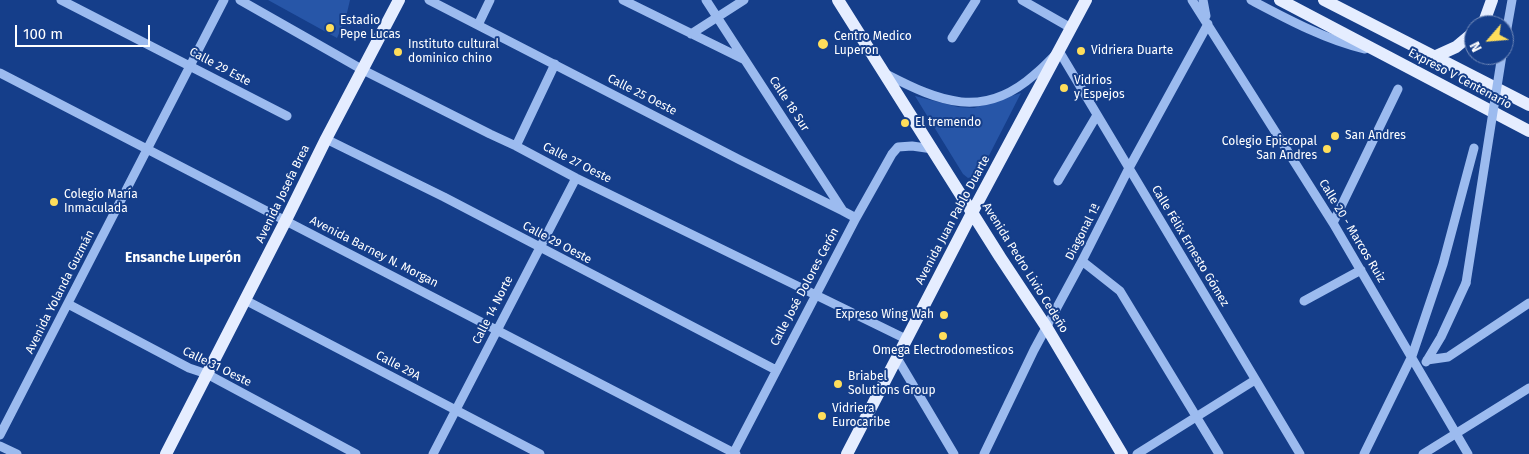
<!DOCTYPE html>
<meta charset="utf-8">
<style>
body{margin:0}
#map{position:relative;width:1529px;height:454px;overflow:hidden;background:#153e8a;font-family:"Fira Sans",sans-serif}
canvas{display:block}
.north{position:absolute;left:1464px;top:15px;width:50px;height:50px;box-sizing:border-box;background:#153e8a;border:1px solid #738bb9;border-radius:50%;rotate:243deg;font-size:14px;font-weight:700;line-height:20px;text-align:center;color:#fff}
.north::after{content:'';display:block;margin:auto;width:18px;height:22px;background:#ffde5b;clip-path:polygon(50% 0,100% 100%,50% 72%,0 100%)}
.scale{position:absolute;left:15px;top:25px;width:135px;height:22px;box-sizing:border-box;border:2px solid #fff;border-top:0;padding-left:6px;font-size:15px;line-height:18px;white-space:nowrap;color:#fff;-webkit-text-stroke:4px #153e8a;paint-order:stroke}
</style>
<div id="map">
<canvas width="1529" height="454"></canvas>
<div class="north">N</div>
<div class="scale">100 m</div>
</div>
<script>
const ctx = document.querySelector('canvas').getContext('2d');
ctx.lineJoin = 'round';
function paint(path, color) { ctx.fillStyle = color; ctx.fill(path, 'evenodd'); }
function stroke(path, color, width, dash) { ctx.strokeStyle = color; ctx.lineWidth = width; ctx.lineCap = dash ? 'butt' : 'round'; ctx.setLineDash(dash || []); ctx.stroke(path); }
function write(font, color, halo, rows, align = 'center') {
  ctx.font = font + ' "Fira Sans",sans-serif'; ctx.lineWidth = 4; ctx.setLineDash([]); ctx.textBaseline = 'middle'; ctx.strokeStyle = halo; ctx.fillStyle = color; for (const [text, x, y, turn = 0] of rows) {
    ctx.save(); ctx.translate(x, y); ctx.rotate((+turn || 0) * Math.PI / 180); ctx.textAlign = isNaN(turn) ? turn : align; if (halo) ctx.strokeText(text, 0, 0); ctx.fillText(text, 0, 0); ctx.restore();
  }
}
paint(new Path2D(`
 M268,0H350L346,17L337,38Z
 M1021,93L979,175L968,178L963,174L915,96L958,107L974,108Z`), '#2756a8');
stroke(new Path2D(`
 M61,0L287,116
 M240,0L363,70L490,134L516,146L576,178L906,339
 M429,0L740,160L843,211
 M623,0L745,60
 M706,0L843,211L856,218
 M1022,0L1071,28
 M1192,0L1333,223L1468,454
 M1203,0L1206,16
 M1251,0C1287,19 1326,40 1365,49
 M478,25L490,0
 M691,34L744,0
 M952,38L976,0
 M1504,45L1512,0
 M0,73L736,454
 M886,74C940,102 983,120 1034,75C1043,68 1051,59 1059,51L1300,454
 M326,139L444,197L776,370
 M516,146L555,64
 M1058,181L1097,115
 M1333,223L1398,89
 M1082,261L1120,291L1219,454
 M245,300L540,454
 M1304,301L1361,270
 M68,304L189,368L207,374L356,454
 M897,358L954,454
 M1427,360L1448,357L1529,303
 M1426,362L1441,337L1466,283
 M0,435L224,0
 M0,446L17,454
 M433,454L576,178
 M733,454L856,218L892,154L898,147L912,146L933,149
 M984,454L1034,350L1082,261L1129,168L1208,24
 M1137,454L1255,380
 M1364,454L1412,356L1443,264L1474,148
 M1423,454L1529,388`), '#9cbbef', 9);
stroke(new Path2D(`
 M838,0L1000,257L1047,328L1122,454
 M1280,0L1529,131
 M1324,0L1529,105
 M1483,25L1492,0
 M1434,57L1456,47L1474,32
 M166,454L286,220L326,139L399,0
 M847,454L973,211L1086,0`), '#e5edff', 12);
stroke(new Path2D(`
 M1466,283L1502,55`), '#9cbbef', 9);
for (const [x, y, r, color] of [
 [330,28,5,"#ffde5b"],
 [823,44,6,"#ffde5b"],
 [1081,51,5,"#ffde5b"],
 [398,52,5,"#ffde5b"],
 [1064,88,5,"#ffde5b"],
 [905,123,5,"#ffde5b"],
 [1335,136,5,"#ffde5b"],
 [1327,149,5,"#ffde5b"],
 [54,202,5,"#ffde5b"],
 [944,315,5,"#ffde5b"],
 [943,336,5,"#ffde5b"],
 [838,384,5,"#ffde5b"],
 [822,416,5,"#ffde5b"]
]) { const dot = new Path2D(); dot.arc(x, y, r, 0, 2 * Math.PI); ctx.fillStyle = color; ctx.fill(dot); stroke(dot, '#153e8a', 2); }
write('12px', '#fff', '#153e8a', [
 ["Estadio",340,21],
 ["Pepe Lucas",340,35],
 ["Centro Medico",834,37],
 ["Luperon",834,51],
 ["Instituto cultural",408,45],
 ["dominico chino",408,59],
 ["Vidriera Duarte",1091,51],
 ["Vidrios",1074,81],
 ["y Espejos",1074,95],
 ["El tremendo",915,123],
 ["San Andres",1345,136],
 ["Colegio Episcopal",1317,142,"right"],
 ["San Andres",1317,156,"right"],
 ["Colegio María",64,195],
 ["Inmaculada",64,209],
 ["Expreso Wing Wah",934,315,"right"],
 ["Omega Electrodomesticos",943,351,"center"],
 ["Briabel",848,377],
 ["Solutions Group",848,391],
 ["Vidriera",832,409],
 ["Eurocaribe",832,423]
], 'left');
write('12px', '#fff', '#153e8a', [
 ["Calle 29 Este",220,67,28],
 ["Expreso V Centenario",1460,79,28],
 ["Calle 25 Oeste",642,95,27],
 ["Calle 18 Sur",789,104,57],
 ["Calle 27 Oeste",577,163,27],
 ["Avenida Josefa Brea",283,194,-64],
 ["Avenida Juan Pablo Duarte",953,220,-62],
 ["Calle 20 - Marcos Ruiz",1352,231,59],
 ["Diagonal 1ª",1083,232,-63],
 ["Calle 29 Oeste",557,243,28],
 ["Calle Félix Ernesto Gómez",1190,246,59],
 ["Avenida Barney N. Morgan",374,252,27],
 ["Avenida Pedro Livio Cedeño",1025,268,58],
 ["Calle José Dolores Cerón",805,287,-62],
 ["Avenida Yolanda Guzmán",60,292,-63],
 ["Calle 14 Norte",493,310,-63],
 ["Calle 29A",398,366,28],
 ["Calle 31 Oeste",217,367,26]
]);
write('bold 14px', '#fff', '#153e8a', [
 ["Ensanche Luperón",183,258]
]);
</script>
